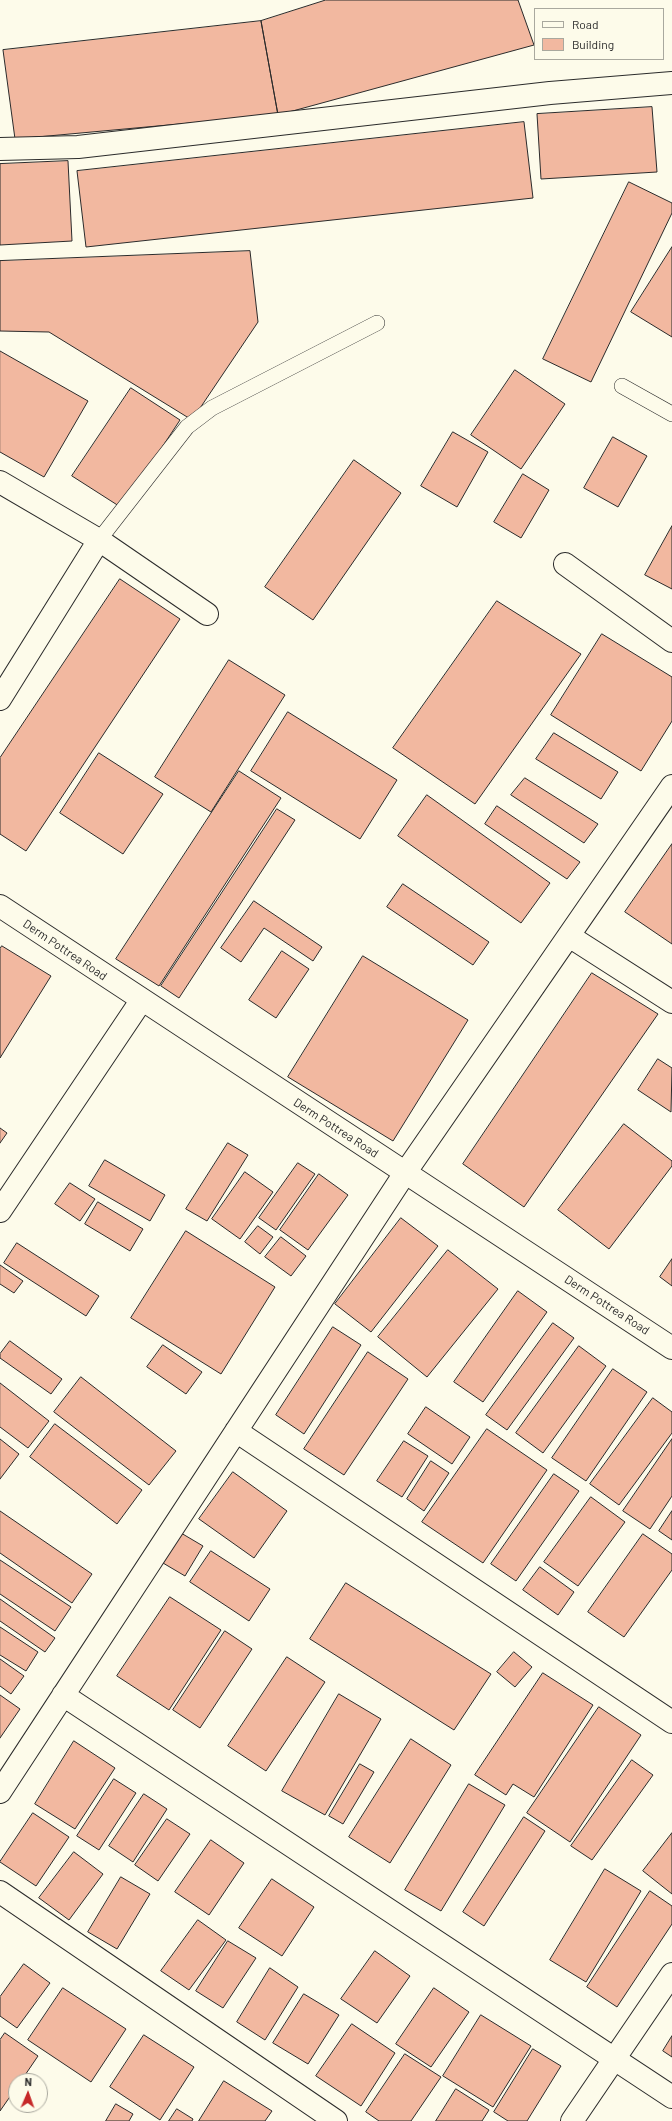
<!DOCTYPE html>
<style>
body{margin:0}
#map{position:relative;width:672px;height:2121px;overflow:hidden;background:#fdfbea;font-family:Barlow,sans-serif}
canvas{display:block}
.legend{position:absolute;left:534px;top:8px;width:130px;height:52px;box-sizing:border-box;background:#fdfbea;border:1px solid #a9a89e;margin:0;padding:5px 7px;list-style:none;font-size:12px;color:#2b2b2b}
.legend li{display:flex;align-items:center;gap:8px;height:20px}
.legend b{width:20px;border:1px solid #a9a89e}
.north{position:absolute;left:8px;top:2073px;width:40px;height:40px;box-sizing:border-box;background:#fdfbea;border:1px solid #a9a89e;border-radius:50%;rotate:2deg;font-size:11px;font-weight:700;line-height:16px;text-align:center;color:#2b2b2b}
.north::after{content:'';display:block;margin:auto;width:14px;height:18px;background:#c62828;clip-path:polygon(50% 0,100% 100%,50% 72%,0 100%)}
</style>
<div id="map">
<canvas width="672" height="2121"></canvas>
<ul class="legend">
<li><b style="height:5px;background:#fdfbea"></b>Road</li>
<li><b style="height:11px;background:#f2b8a0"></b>Building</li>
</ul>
<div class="north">N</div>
</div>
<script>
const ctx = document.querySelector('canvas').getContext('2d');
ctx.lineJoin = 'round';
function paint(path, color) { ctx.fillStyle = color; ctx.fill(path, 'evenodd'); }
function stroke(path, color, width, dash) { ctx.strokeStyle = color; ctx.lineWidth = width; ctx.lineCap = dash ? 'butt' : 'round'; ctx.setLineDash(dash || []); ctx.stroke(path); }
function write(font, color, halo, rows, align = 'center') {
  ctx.font = font + ' Barlow,sans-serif'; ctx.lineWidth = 3; ctx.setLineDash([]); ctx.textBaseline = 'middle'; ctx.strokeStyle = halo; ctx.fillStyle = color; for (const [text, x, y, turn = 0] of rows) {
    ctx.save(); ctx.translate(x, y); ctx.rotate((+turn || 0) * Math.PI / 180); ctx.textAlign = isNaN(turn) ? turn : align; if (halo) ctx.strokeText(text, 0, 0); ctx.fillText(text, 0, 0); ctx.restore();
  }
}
const building = new Path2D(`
 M326,0H518L534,45L278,115L261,21Z
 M261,21L278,115L15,139L3,50Z
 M652,107L657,172L541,179L537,114Z
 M524,122L533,198L86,247L77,171Z
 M68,161L72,241L0,245V164Z
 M629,182L672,203V213L591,382L543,359Z
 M672,247V337L631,312Z
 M250,251L258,322L192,420L49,332L0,331V261Z
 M0,351L88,401L44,477L0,452Z
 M515,370L565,404L521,469L471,435Z
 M131,388L180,420L122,508L72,476Z
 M453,432L488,452L457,507L421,486Z
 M613,437L647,456L618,507L584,488Z
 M354,460L401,493L313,620L265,587Z
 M523,474L549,490L521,538L494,522Z
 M672,526V589L645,575Z
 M120,579L180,619L26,851L0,834V758Z
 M497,601L581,654L475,804L393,748Z
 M602,634L672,677V721L641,771L551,715Z
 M229,660L285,695L211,812L155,777Z
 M288,712L397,780L360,839L251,771Z
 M554,733L618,772L601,799L536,759Z
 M99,753L163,794L123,854L60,813Z
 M239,771L281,798L159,986L116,959Z
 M525,778L598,824L584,843L511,795Z
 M427,795L550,883L521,923L398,836Z
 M497,806L580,862L567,879L485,824Z
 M277,809L295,820L179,998L161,986Z
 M672,844V944L625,912Z
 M403,884L489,942L473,965L387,907Z
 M254,901L322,947L313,961L264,928L241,962L221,948Z
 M2,946L51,976L0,1058V949Z
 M282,951L309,969L276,1018L249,1000Z
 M363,956L468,1020L393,1141L288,1077Z
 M592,973L658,1014L524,1207L463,1164Z
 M658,1059L672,1068L671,1112L638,1090Z
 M624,1124L672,1161V1166L609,1249L558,1210Z
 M0,1128L7,1133L0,1143Z
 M228,1143L248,1155L207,1221L186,1209Z
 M105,1160L165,1195L150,1221L89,1186Z
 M298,1163L315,1174L276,1230L259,1218Z
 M245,1172L273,1192L240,1239L212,1219Z
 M319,1174L348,1195L308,1250L280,1230Z
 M70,1183L95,1199L80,1221L55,1204Z
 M98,1202L143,1229L130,1251L85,1224Z
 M401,1218L438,1246L371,1332L335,1304Z
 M258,1226L273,1237L260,1254L245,1242Z
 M186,1231L275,1287L221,1374L131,1318Z
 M281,1237L306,1256L291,1276L265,1257Z
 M17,1243L99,1296L86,1316L4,1263Z
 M448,1250L498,1289L427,1377L378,1337Z
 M672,1259V1286L660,1277Z
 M0,1265L23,1281L14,1293L0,1284Z
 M518,1291L547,1312L483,1402L454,1382Z
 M553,1323L574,1338L507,1430L486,1415Z
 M333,1327L361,1345L304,1434L276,1415Z
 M10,1341L62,1379L51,1394L0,1358V1354Z
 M163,1345L202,1372L186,1394L147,1367Z
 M579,1346L606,1366L543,1453L516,1433Z
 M368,1352L408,1379L344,1475L304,1449Z
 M613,1369L647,1392L586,1481L552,1458Z
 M81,1377L176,1451L149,1485L54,1412Z
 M0,1383L49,1421L28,1448L0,1427Z
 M653,1398L672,1412V1433L619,1505L590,1484Z
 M426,1407L470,1437L452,1464L408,1434Z
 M55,1424L142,1490L117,1524L30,1457Z
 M487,1429L547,1470L483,1563L422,1522Z
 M0,1439L19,1454L0,1479Z
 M672,1439V1496L650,1529L623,1511Z
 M404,1441L428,1456L402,1497L377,1481Z
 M431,1461L449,1473L424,1511L407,1499Z
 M233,1472L287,1511L254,1558L199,1519Z
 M554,1474L579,1491L516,1581L491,1564Z
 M591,1497L625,1522L578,1586L544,1562Z
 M0,1511L92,1574L72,1603L0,1553Z
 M672,1511V1540L659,1531Z
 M181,1533L203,1546L185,1576L163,1563Z
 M643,1534L672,1554V1570L624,1637L588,1612Z
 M211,1551L270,1589L249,1621L190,1582Z
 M0,1560L71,1607L55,1631L0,1594Z
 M540,1567L574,1592L558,1615L523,1590Z
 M346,1583L491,1674L454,1730L310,1639Z
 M170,1597L221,1630L169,1710L117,1676Z
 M0,1599L55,1638L45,1652L0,1621Z
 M0,1627L38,1652L26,1671L0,1655Z
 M225,1631L252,1649L200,1728L173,1710Z
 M514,1652L532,1667L515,1687L497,1672Z
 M287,1657L325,1682L266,1771L228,1746Z
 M0,1659L24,1676L11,1694L0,1686Z
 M543,1673L593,1705L534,1797L513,1784L506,1795L475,1775Z
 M339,1694L381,1719L325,1815L282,1791Z
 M0,1695L20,1709L0,1738Z
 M599,1707L641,1735L570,1842L527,1813Z
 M411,1739L451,1765L390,1863L349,1837Z
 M74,1741L115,1768L75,1829L35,1804Z
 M632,1760L653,1775L592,1860L571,1846Z
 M360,1764L374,1772L343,1824L329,1816Z
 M114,1779L136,1793L99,1850L77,1836Z
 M469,1784L505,1805L441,1911L405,1890Z
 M144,1794L167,1809L133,1862L109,1846Z
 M33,1813L69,1837L36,1886L0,1862Z
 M524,1817L545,1831L484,1926L463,1912Z
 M167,1819L190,1834L158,1881L135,1865Z
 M672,1833V1894L643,1871Z
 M211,1840L244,1863L209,1915L175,1892Z
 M74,1852L103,1874L69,1920L39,1898Z
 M605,1869L641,1891L586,1982L550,1960Z
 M121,1877L150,1894L117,1949L88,1932Z
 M272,1879L314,1907L282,1956L239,1928Z
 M650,1891L672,1906V1924L617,2007L587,1987Z
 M198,1920L226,1940L189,1990L161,1971Z
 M228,1941L256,1958L223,2008L196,1991Z
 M375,1951L410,1976L377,2023L341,1999Z
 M24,1964L50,1983L17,2028L0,2016V1997Z
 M270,1968L298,1987L265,2040L237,2022Z
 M63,1988L126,2029L91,2082L28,2040Z
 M434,1988L469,2012L431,2067L396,2044Z
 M304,1994L339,2015L308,2064L273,2043Z
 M481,2015L531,2046L493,2107L443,2076Z
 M352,2024L395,2053L361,2106L316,2076Z
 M5,2033L38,2056L21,2081H16V2088L0,2111V2040Z
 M144,2035L194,2067L160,2120L110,2087Z
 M672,2036V2057L663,2051Z
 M533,2049L561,2066L527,2121H508L494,2112Z
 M405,2054L441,2077L411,2121H379L366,2112Z
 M224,2081L272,2111L265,2121H199Z
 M456,2089L489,2110L482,2121H436Z
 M116,2104L133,2114L129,2121H106Z
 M177,2109L193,2119L192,2121H169Z`);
paint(building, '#f2b8a0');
stroke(building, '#2b2b2b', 1);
const lane = new Path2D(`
 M622,386L672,414
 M99,540L187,427L212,408L377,323`);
const street = new Path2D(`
 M0,149L78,147L550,93L672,83
 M0,482L99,540L207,614
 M565,564L672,641
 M0,699L99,540
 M569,936L672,1002
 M0,1211L141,1001
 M236,1431L672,1722
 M63,1695L672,2097
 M0,1792L405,1173L672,786
 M0,1892L336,2121`);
const secondary = new Path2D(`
 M0,906L672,1348
 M572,2121L672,1974`);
stroke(lane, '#2b2b2b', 16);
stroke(street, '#2b2b2b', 24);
stroke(secondary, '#2b2b2b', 24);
stroke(lane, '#fdfbea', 15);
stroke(street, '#fdfbea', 22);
stroke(secondary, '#fdfbea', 22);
write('12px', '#2b2b2b', '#fdfbea', [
 ["Derm Pottrea Road",65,950,34],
 ["Derm Pottrea Road",336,1128,33],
 ["Derm Pottrea Road",607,1305,33]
]);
</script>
